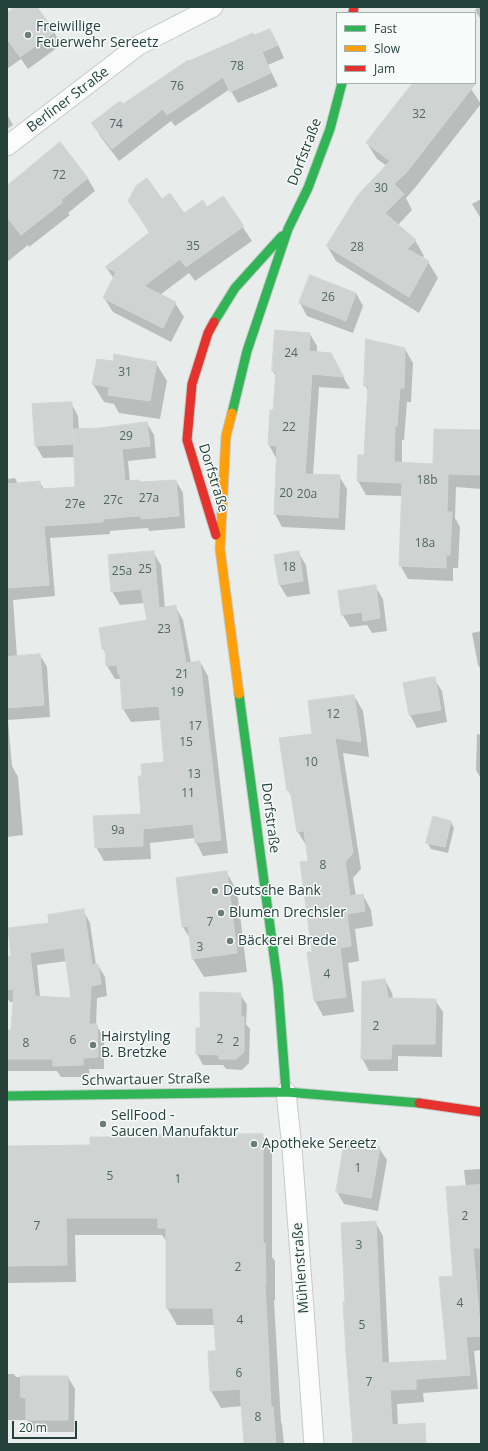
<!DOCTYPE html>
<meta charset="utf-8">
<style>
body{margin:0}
#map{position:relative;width:488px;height:1451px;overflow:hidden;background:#e8edeb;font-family:"Open Sans",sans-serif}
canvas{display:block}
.frame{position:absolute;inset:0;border:8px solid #24423a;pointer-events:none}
.legend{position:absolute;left:336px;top:12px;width:140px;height:72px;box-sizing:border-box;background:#f7fbf9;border:1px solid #a3b1ad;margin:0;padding:5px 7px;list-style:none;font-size:12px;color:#24423a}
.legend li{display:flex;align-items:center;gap:8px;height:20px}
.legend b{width:20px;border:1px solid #a3b1ad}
.scale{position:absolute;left:12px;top:1421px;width:65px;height:18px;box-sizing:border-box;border:2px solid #24423a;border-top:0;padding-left:5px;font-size:12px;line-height:14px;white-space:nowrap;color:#24423a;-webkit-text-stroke:3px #f7fbf9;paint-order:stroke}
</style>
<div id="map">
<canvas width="488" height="1451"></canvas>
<div class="frame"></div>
<ul class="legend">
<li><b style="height:5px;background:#30b455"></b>Fast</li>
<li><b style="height:5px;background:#ff9f0a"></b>Slow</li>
<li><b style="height:5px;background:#e5322d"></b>Jam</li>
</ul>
<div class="scale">20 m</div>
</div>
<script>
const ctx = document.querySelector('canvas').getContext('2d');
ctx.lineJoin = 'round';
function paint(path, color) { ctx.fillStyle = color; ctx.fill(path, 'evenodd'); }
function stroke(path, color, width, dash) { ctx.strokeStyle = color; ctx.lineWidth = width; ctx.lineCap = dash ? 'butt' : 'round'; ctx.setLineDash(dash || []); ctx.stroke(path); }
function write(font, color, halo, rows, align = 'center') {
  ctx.font = font + ' "Open Sans",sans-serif'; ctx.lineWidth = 3; ctx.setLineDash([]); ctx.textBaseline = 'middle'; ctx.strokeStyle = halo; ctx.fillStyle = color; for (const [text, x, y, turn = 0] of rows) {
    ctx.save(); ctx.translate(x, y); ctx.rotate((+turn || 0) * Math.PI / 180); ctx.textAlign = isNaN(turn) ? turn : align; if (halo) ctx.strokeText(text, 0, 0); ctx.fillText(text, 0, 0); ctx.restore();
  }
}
paint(new Path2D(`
 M17,7H36L54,32L61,45L28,69L21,59L7,69V14Z
 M478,7H481V20L475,10Z
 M254,37L277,42L284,58L268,65L278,86L238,103L230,89L175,126L171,121L119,161L100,136L93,123L189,63Z
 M414,83H464L471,89L481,104L414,189L406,198L412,210L398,225L415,240L424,256L422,259L428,262L438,278L419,313L336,261L327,246L387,166L377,159L367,143Z
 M7,114L13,125L7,129Z
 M60,144L88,179L95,191L68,213L70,215L29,247L28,245L7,262V187Z
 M223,197L252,241L195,281L189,273L160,295L175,303L184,317L171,342L113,312L104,298L114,279L106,267L150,234L129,200H162L184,215L207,208Z
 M481,199V219L472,204Z
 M356,293L363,306L353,333L307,316L300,303Z
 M310,334L317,346V353L330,354L350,389L319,387L313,475L339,476L347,489L345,530L282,527L275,514L278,458H276L269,445L274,411L276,377L273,371Z
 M405,349L413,363L411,402H407L404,440H402V464L434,465L481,431V489L456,487L455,518L460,527L458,568H453V581L408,579L400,565L403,496L366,495L358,481L359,456H365L369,393L365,385Z
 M114,362L156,363L167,381L160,419L119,413L114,404L104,402L93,384Z
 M71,403L78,416L79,430L100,429L147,423L154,435L156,458L128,461L130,482L139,483L176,481L183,493L185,528L149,531L148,528L133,529L110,531V534L50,538L55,596L13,600L17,657L40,655L47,667L50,717L8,720L12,766L18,777L23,835L7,837V479L15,478L18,484L40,482L44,490L76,488L75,457L43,458L36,446Z
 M153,552L161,565L165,608L175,606L183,620L191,663L200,662L208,676L228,853L203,856L196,842L195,838L150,843L151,859L104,861L96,847L142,815L143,777L165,763L161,720L131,722L123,709L121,679H115L107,666L106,654L103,649L148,621L145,603L120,605L112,591Z
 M298,552L306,565L310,594L287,597L279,584Z
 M375,586L383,599L387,631L372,633L367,625L350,627L342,614Z
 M481,631V670L478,665L472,633Z
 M434,679L442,691L447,722L417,728L410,715Z
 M354,696L363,711L369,757L343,753L361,869L353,878L356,896L363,895L371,910L373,926L355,929L359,961L348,963L354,1012L323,1016L315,1001L308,953L313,952L309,862L307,847L298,832L293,799L288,790L313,735Z
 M477,734L481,735V779L476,770Z
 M451,822L454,828L448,853L431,849L427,842Z
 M227,873L237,891L247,972L204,977L193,959L191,940L183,927L177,879Z
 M83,910L90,923L96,965H98L105,977L107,996L97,998L96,1025L104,1037V1069H89L90,1077H61L57,1071H8L7,1031H12L14,1002H10L7,998V957H12L50,924ZM67,961L72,999L40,997L37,965Z
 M385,980L392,993L393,999L435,1000L443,1012L442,1057L398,1056V1071H369L362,1058Z
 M240,994L247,1005L246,1024L250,1029L249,1063L242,1070L226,1069L223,1065H203L197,1054V1029H200Z
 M262,1135L272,1153V1257L275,1261V1300H274L281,1422L282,1425L284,1444H245L243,1406L221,1408L211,1391L217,1352L215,1325H177L167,1308V1242L162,1235H75L76,1282L7,1283V1147L91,1146Z
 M379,1148L387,1160L378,1211L344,1204L337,1192Z
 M481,1169V1350L474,1351L478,1389L423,1393L424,1402L397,1404L398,1426L407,1444H354L346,1303L375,1222L383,1236L389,1364L448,1361L454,1277L466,1187L464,1170Z
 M7,1374H14L16,1377H68L75,1389L74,1432H34L27,1420H7Z`), '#0003');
const building = new Path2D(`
 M15,7H37L55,32L20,57L7,39V13Z
 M270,29L278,45L262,52L271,73L230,92L223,77L167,115L163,109L112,149L91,123L120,101L123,104L188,60L189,61L253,33L254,35Z
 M413,83H476L406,173L394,184L404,194L385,213L416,240L407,249L429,261L409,297L326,246L358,195L390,161L366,143Z
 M60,142L88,178L61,200L63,202L21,235L7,217V186Z
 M147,178L162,199L170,193L184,213L203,200L207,207L223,196L244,226L186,267L180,259L144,286L176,302L163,328L103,298L116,272L105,267L150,232L128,201L136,186Z
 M310,275L356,293L346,321L299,303Z
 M275,330L310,333L309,351L331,353L344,377L312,374L305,474L340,475L338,518L274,514L277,446L268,445L270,410H273L276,371H272Z
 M366,339L405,348L404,388H400L397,426H395L394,462L433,464L434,429L481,430V475L448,474L447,512H452L450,555H446V568L399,566L402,483L357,481L358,455H364L368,386H364Z
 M114,354L157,362L150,401L108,395L109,387L92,384L97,359L113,361Z
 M72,402L73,444L35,446L32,404Z
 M147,422L150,446L122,449L125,481L139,480V482L176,480L179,516L141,519V516L125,517L103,519V522L44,526L49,585L7,588V484L40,481L41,489L75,487L73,429L99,428Z
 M154,551L159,608L176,605L186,663L200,661L221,840L195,843L193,824L143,829V846L95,848L93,816L141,814L138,776H142L141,764L164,762L159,706L122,709L120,674H118L117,665L106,666L105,649H102L99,628L147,620L141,589L111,592L108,555Z
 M299,551L303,581L279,585L274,555Z
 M376,585L380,618L363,621L362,612L341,615L338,591Z
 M40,654L44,705L7,708V657Z
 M435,677L441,710L409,715L403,683Z
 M354,695L361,742L335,738L353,853L345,862L350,896L363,894L365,911L347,914L351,946L340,948L346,997L314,1001L307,952H312L300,862L308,861L304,831L297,832L290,790L287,791L279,738L312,734L308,701Z
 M433,816L451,821L445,847L426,843Z
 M227,871L237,953L192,959L188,926L182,927L176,878Z
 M84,909L92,965L98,964L101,984L91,986L89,1024H97L98,1057L83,1058V1065L53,1066V1059H7V1030H11L14,989L7,990V956H11L8,928L49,923L48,915ZM64,948L71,998L35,996L30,953Z
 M385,979L388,998L436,999L435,1044H392L391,1059H361L362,982Z
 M200,992L241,993V1017H244V1052L236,1059H219V1055L196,1054V1028H200Z
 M263,1134V1243H265L266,1283H265L268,1342L271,1407H273L276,1444H244L240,1389L210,1391L208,1351H216L213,1308H166V1228H158V1218H66L67,1265L7,1266V1146L90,1145V1137H157V1135Z
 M345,1140L380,1147L371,1198L336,1192Z
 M481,1185V1248H473L481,1336L466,1337L470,1375L416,1379V1389L390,1390L392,1425L425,1423L426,1444H353L346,1352L343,1302H345L341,1223L376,1221L382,1363L447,1360L439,1277L453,1276L446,1187Z
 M21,1376H68V1420H26V1398L21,1397Z`);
paint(building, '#cfd4d2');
stroke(building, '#d1d6d4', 1);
const street = new Path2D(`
 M7,146L139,45L213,7
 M286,1092L292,1148L314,1444`);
const fast = new Path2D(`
 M214,322L235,288L282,236
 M232,413L247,351L288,229L308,188L330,129L342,83
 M239,694L278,986L286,1092
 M7,1096L286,1092L419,1103`);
const slow = new Path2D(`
 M232,413L226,436L220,549L239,694`);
const jam = new Path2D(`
 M353,13L354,7
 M214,322L208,333L192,384L187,440L216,535
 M419,1103L481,1112`);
stroke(street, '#c5cac8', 21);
stroke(fast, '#c3cbc8', 11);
stroke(slow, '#c3cbc8', 11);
stroke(jam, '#c3cbc8', 11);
stroke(street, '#fcfcfc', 19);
stroke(fast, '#30b455', 9);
stroke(slow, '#ff9f0a', 9);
stroke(jam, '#e5322d', 9);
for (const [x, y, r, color] of [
 [28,35,4,"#697e78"],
 [215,891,4,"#697e78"],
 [221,913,4,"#697e78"],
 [230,941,4,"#697e78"],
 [93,1045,4,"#697e78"],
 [103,1124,4,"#697e78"],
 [254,1144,4,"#697e78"]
]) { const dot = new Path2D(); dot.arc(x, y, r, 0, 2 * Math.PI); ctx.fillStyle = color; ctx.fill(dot); stroke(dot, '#f7fbf9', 1.5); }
write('12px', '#506761', null, [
 ["78",237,67],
 ["76",177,87],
 ["32",419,115],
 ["74",116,125],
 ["72",59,176],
 ["30",381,189],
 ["35",193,247],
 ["28",357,248],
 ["26",328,298],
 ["24",291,354],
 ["31",125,373],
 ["22",289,428],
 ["29",126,437],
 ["18b",427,481],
 ["20",286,494],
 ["20a",307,495],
 ["27a",149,499],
 ["27c",113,501],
 ["27e",75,505],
 ["18a",425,544],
 ["18",289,568],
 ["25",145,570],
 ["25a",122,572],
 ["23",164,630],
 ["21",182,675],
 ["19",177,693],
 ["12",333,715],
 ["17",195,727],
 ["15",186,743],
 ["10",311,763],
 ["13",194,775],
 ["11",188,794],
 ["9a",118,831],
 ["8",323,866],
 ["7",210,923],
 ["3",200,948],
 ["4",327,975],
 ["2",376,1027],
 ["2",220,1040],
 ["6",73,1041],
 ["2",236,1043],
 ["8",26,1044],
 ["1",358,1169],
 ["5",110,1177],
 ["1",178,1180],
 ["2",465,1217],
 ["7",37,1227],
 ["3",359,1246],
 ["2",238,1268],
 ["4",460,1304],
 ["4",240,1321],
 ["5",362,1326],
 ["6",239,1374],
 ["7",369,1383],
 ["8",258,1418]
]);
write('14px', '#24423a', '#f7fbf9', [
 ["Freiwillige",36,27],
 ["Feuerwehr Sereetz",36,43],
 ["Deutsche Bank",223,891],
 ["Blumen Drechsler",229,913],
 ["Bäckerei Brede",238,941],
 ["Hairstyling",101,1037],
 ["B. Bretzke",101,1053],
 ["SellFood -",111,1116],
 ["Saucen Manufaktur",111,1132],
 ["Apotheke Sereetz",262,1144]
], 'left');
write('14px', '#24423a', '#f7fbf9', [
 ["Berliner Straße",68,100,-37],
 ["Dorfstraße",305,152,-69],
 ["Dorfstraße",213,478,73],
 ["Dorfstraße",270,818,83],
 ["Schwartauer Straße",146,1080,-1],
 ["Mühlenstraße",301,1268,-94]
]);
</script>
